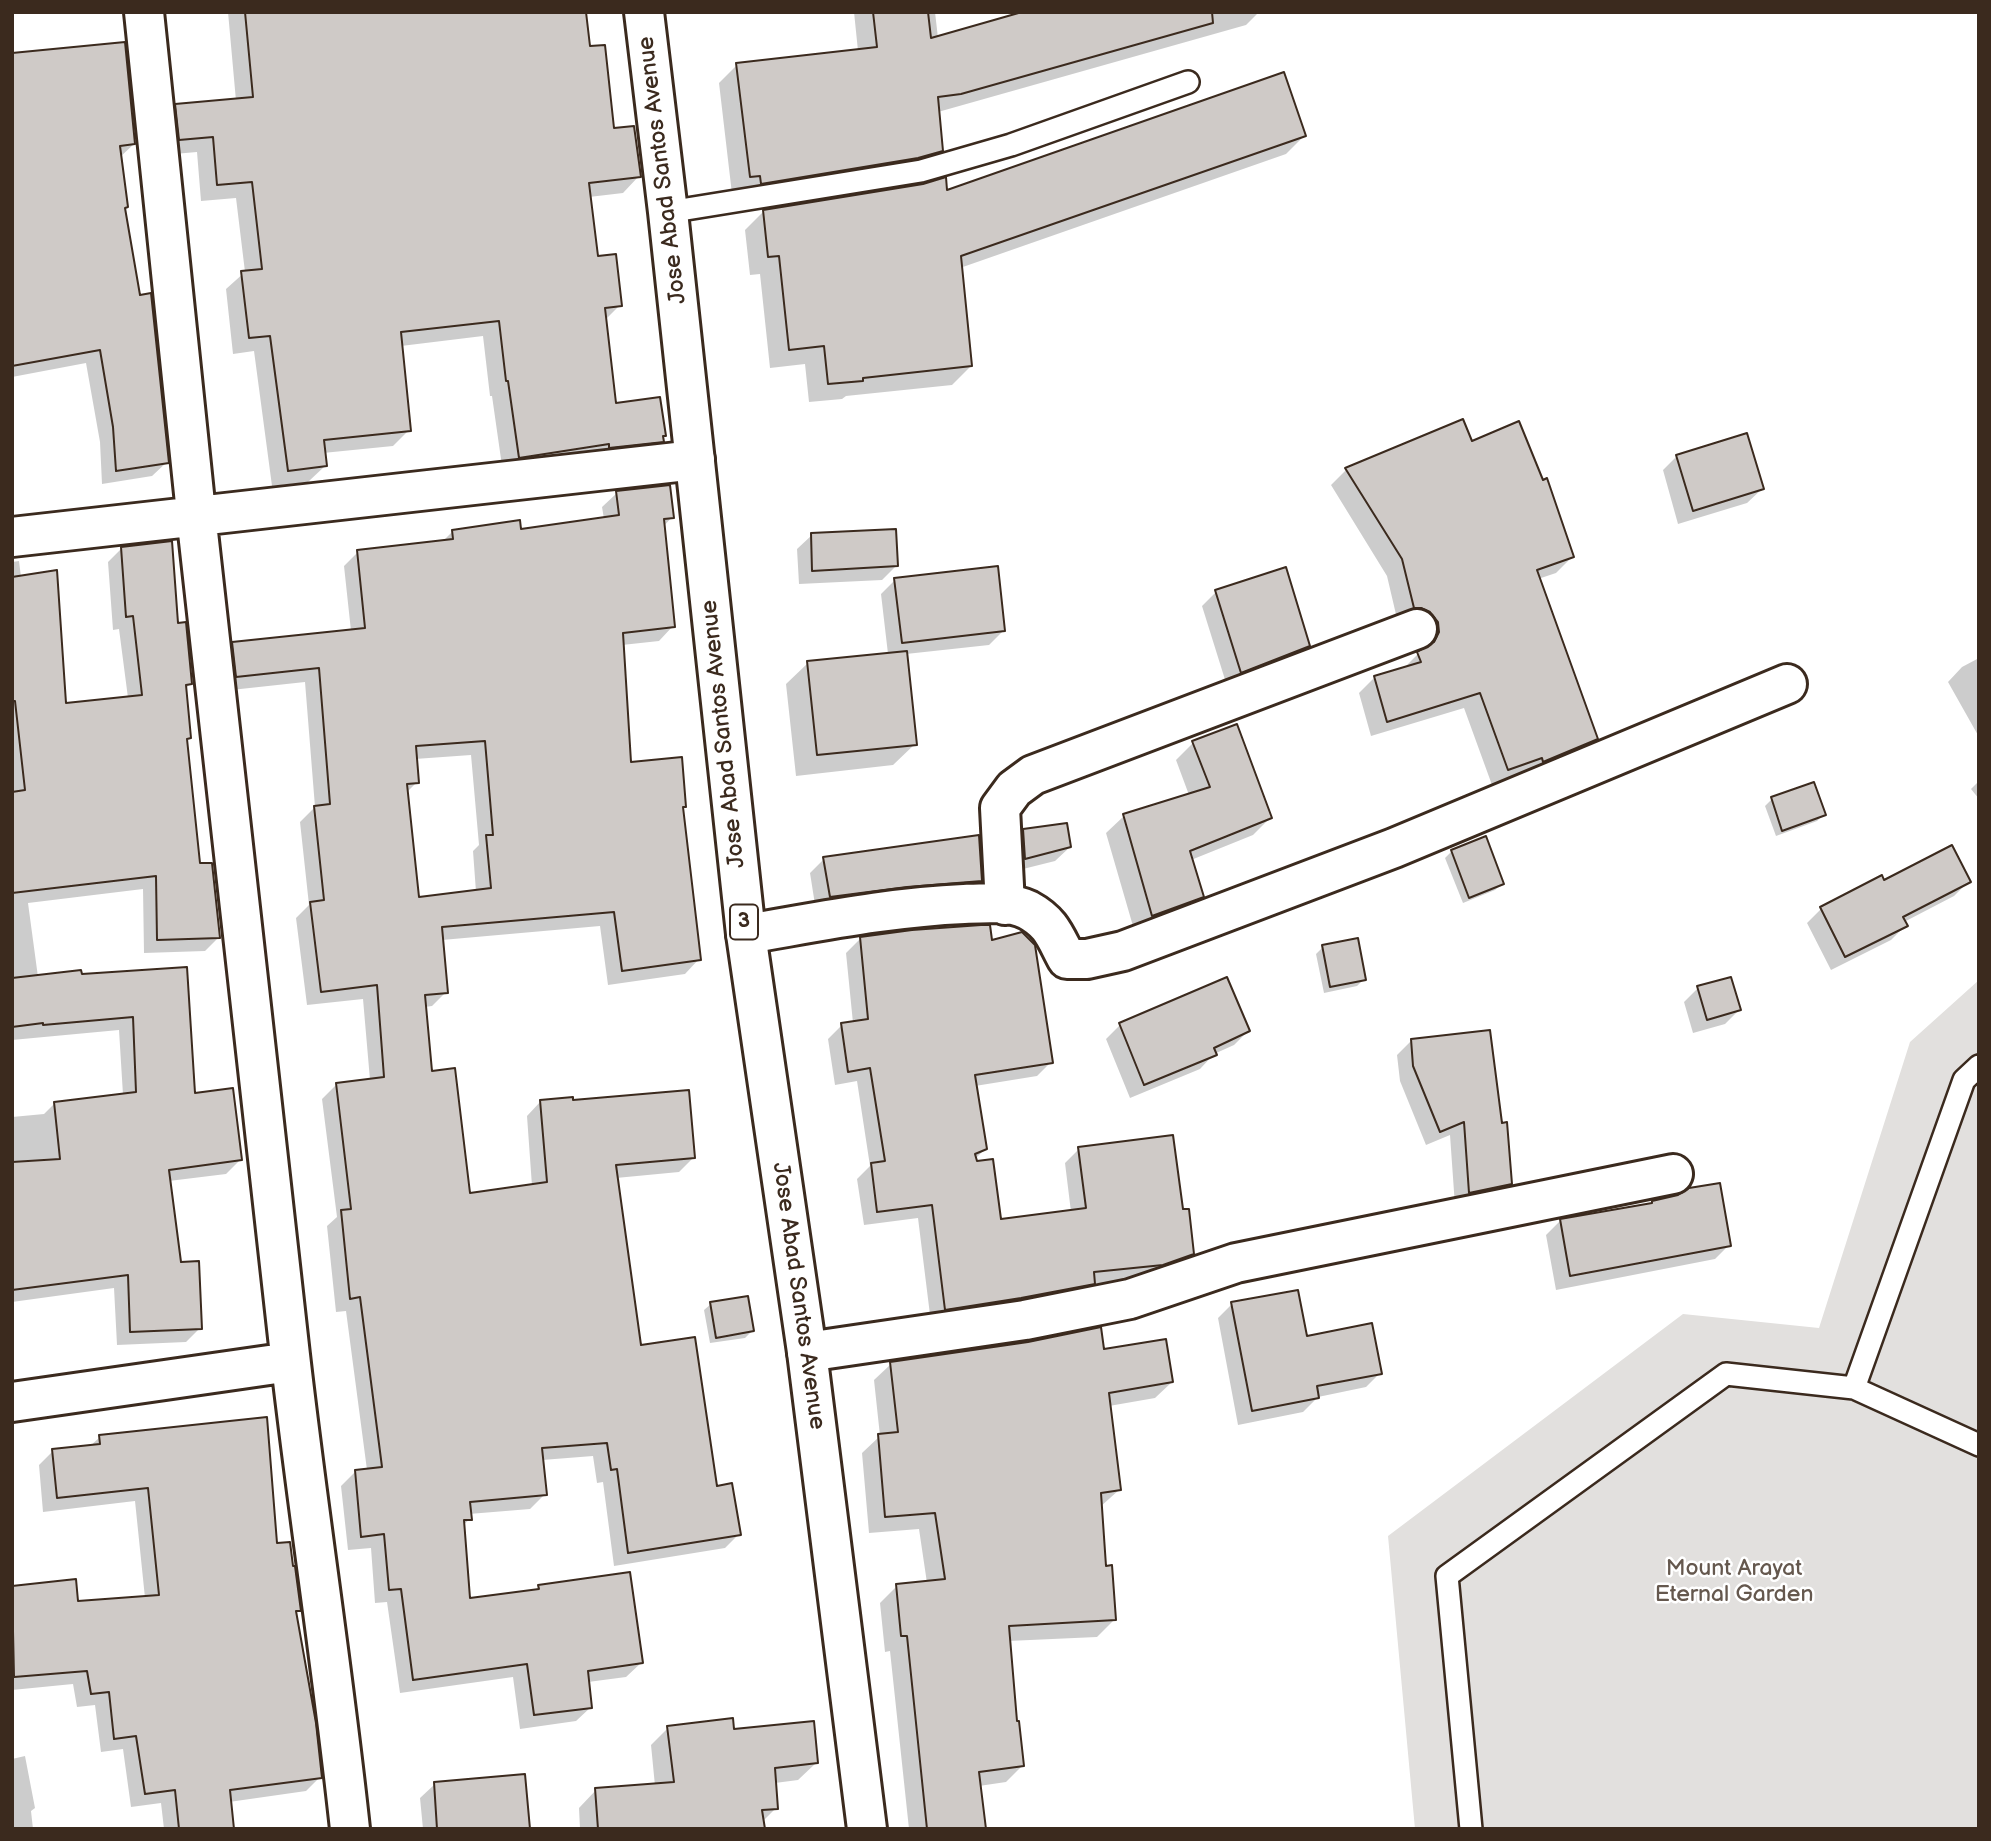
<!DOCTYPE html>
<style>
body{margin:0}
#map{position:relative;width:1991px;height:1841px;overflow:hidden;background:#fff;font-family:"Balsamiq Sans",sans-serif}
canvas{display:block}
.frame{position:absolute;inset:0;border:14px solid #3b2a1e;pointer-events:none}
</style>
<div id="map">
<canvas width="1991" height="1841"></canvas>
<div class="frame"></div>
</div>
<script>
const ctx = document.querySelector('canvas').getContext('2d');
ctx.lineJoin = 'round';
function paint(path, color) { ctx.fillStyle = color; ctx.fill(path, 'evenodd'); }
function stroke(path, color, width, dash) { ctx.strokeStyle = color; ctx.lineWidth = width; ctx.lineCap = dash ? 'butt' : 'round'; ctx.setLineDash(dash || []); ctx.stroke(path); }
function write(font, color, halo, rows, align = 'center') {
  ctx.font = font + ' "Balsamiq Sans",sans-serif'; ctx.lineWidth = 5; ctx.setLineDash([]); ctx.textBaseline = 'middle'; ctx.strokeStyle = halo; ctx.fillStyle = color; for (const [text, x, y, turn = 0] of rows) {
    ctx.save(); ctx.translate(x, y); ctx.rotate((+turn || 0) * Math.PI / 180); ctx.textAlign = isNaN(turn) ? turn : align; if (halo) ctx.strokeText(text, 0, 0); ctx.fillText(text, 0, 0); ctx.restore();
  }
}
paint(new Path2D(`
 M1979,980V1829H1415L1388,1536L1683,1314L1819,1328L1910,1042Z`), '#e2e0de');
paint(new Path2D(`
 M228,12H584L588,48L613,130L639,176L623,193L589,197L597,258L620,305L605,320L615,405L661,437L662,441L646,457L503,473L492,396H490L483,336L401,346L409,430L393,446L323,453L325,466L308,482L272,486L254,351L233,354L226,289L245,272L236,198L201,201L197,152L163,155L160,122L176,106L236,101Z
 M854,12H935L938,38L1028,12H1259L1246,25L938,112L942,150L923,168L732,194L719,83L737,65L858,51Z
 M12,55L134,144L119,158L123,209L167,462L152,476L102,484L100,442L86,363L12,377Z
 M1304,136L1286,154L960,268L971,366L952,385L846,396L842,399L809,402L805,364L770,368L760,274L750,275L745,230L764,211L946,193Z
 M1471,443L1572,557L1556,573L1538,579L1596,739L1580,755L1492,785L1464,708L1371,736L1359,693L1375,677L1403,669L1423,649L1422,638L1398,623L1387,576L1331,485L1346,470Z
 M1677,456L1762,489L1747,503L1678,524L1663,470Z
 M617,493L672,517L663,527L673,626L659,641L622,645L629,764L684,806L681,809L699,959L685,974L608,985L600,926L442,940L446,992L432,1006L425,1007L430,1073L468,1195L532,1186L527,1116L541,1101L572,1102L693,1158L679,1172L616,1178L639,1347L739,1534L725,1548L614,1566L603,1482L597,1483L593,1456L542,1460L545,1494L530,1509L469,1514L470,1519L462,1526L468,1600L535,1591L539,1586L641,1663L626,1677L588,1682L591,1707L576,1721L520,1729L513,1677L400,1693L387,1602L375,1603L371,1548L348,1550L341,1486L356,1471L367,1470L346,1311L336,1312L327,1226L337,1217L322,1099L337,1084L370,1080L363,999L307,1005L296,918L309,905L300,822L315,807L305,682L222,691L218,658L233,644L351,631L344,566L358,552L442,542L453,531H520L604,519L602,507ZM471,755L479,845L473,851L476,892L418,899L406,793L417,782L415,759Z
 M812,535L896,566L882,580L799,584L797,549Z
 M122,548L176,625L191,683L185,689L190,738L186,741L199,865L219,937L205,951L144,953L143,889L28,903L38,977L186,969L193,1095L240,1160L226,1174L169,1181L180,1264L200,1328L186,1342L117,1345L114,1288L12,1302V1117L44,1114L54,1104L123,1095L119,1030L12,1040V562L19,561L21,577L64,705L128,698L119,629L113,630L108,562Z
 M895,580L1003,631L989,645L906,654L915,744L893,765L796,776L786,684L808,663L888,654L881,594Z
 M1216,592L1308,646L1294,660L1227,686L1202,606Z
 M1979,658V737L1948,682L1962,667Z
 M1193,743L1270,818L1253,835L1191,860L1202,896L1184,914L1135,933L1106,833L1124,816L1189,795L1176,760Z
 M1979,781V799L1971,789Z
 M1813,784L1824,814L1817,821L1776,836L1765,806L1772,799Z
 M1024,831L1070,847L1055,861L1011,872L1010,845Z
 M1452,851L1502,884L1495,890L1463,903L1445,858Z
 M824,859L980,881L966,895L816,911L810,873Z
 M1883,882H1968L1954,896L1904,922L1906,925L1891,940L1831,970L1807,923L1821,909Z
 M860,939L991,942L1051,1062L1037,1076L975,1086L986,1148L975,1159L999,1221L1071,1212L1065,1163L1079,1149L1181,1211L1192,1254L1178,1268L1148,1278L1093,1284L1080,1297L931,1323L918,1218L864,1225L857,1179L870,1166L857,1081L835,1085L828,1039L842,1025L853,1023L846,953Z
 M1323,947L1364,979L1357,986L1324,993L1316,954Z
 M1698,988L1739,1010L1725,1024L1693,1033L1684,1002Z
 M1120,1025L1248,1031L1234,1045L1214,1054L1200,1069L1130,1098L1106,1039Z
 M1411,1041L1510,1184L1496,1198L1455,1206L1450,1135L1426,1145L1400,1081L1397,1055Z
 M1560,1221L1729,1245L1715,1259L1556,1290L1546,1235Z
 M711,1304L752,1331L745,1338L710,1343L704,1310Z
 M1232,1304L1305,1338L1380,1373L1366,1387L1318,1397L1303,1412L1238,1425L1218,1318Z
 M1102,1351L1172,1382L1155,1398L1109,1406L1119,1490L1100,1507L1105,1568L1114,1620L1097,1637L1008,1641L1015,1723L1022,1766L1006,1782L979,1786L984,1829H909L890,1651L885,1652L880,1603L897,1586L927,1583L919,1529L869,1533L862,1453L880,1436L874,1380L891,1364Z
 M100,1437L276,1545L299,1610L295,1615L320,1777L306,1791L229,1802L232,1829H164L161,1803L131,1807L123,1749L101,1752L95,1705L77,1707L73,1684L12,1690V1587L77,1603L145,1598L135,1501L43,1512L39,1465L53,1451L89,1447Z
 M668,1728L733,1731L816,1763L798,1780L775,1783L776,1808L762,1822L763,1829H580L579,1808L596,1790L655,1786L651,1745Z
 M25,1756L35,1808L31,1811L33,1829H12V1759Z
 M435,1784L528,1829H423L420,1798Z`), '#0003');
const building = new Path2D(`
 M245,12H586L590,46L605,45L614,128L634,126L641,177L589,183L598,256L616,254L622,306L605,308L616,403L660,397L666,436H663L664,442L609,448V444L519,458L508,381H506L499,321L401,332L411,431L324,440L327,466L288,471L270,336L249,338L241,271L262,269L252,182L217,185L213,137L179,140L175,104L253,97Z
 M873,12H928L931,38L1022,12H1212L1213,23L961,94L938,97L943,151L918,158L761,184L760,176L750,177L736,63L877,47Z
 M125,42L135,144L120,146L128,207L125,208L140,295L151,293L169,463L116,471L113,427L100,350L12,366V53Z
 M1284,72L1306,136L961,256L972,366L863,378V381L828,384L824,346L789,350L779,256L768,257L763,210L923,184L946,177L947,190Z
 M1463,419L1472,441L1519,421L1543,480L1547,478L1574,557L1537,570L1598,739L1543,762L1542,758L1508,770L1480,693L1387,722L1374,676L1421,662L1417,652L1434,642L1439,632L1438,622L1430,612L1421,608H1414L1402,559L1345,468Z
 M1747,433L1764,489L1693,511L1676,455Z
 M670,485L674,518L664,519L675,627L623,633L631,762L682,757L686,807H683L701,960L622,971L614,912L442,927L448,993L425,995L432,1071L455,1068L470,1193L547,1182L540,1100L573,1097V1100L689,1090L695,1158L616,1165L641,1345L695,1337L717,1486L732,1483L741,1535L628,1553L617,1469L611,1470L607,1443L542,1448L547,1495L470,1502L472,1520H464L470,1598L539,1589L538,1585L630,1572L643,1663L588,1671L592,1708L534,1715L527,1664L413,1680L401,1589L389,1590L384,1534L361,1537L355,1470L382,1467L360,1297L350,1299L341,1210L351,1209L336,1083L384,1077L377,985L321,992L310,902L324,900L314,806L330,804L319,668L236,677L232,642L365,628L357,550L453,539L452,530L520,520L521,529L619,515L616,491ZM485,741L493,835H486L491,888L419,897L407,784L419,783L416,746Z
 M896,529L898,566L812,571L811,533Z
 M172,541L178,623L186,622L192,684L186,685L191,738L187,739L200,863H212L220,938L157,940L156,876L12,893V792L25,790L15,701H12V577L57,570L66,703L142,695L133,616L126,617L121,547Z
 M998,566L1005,631L902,643L894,578Z
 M1286,567L1310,646L1241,673L1215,590Z
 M907,651L917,745L817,755L807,661Z
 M1237,724L1272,818L1190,851L1204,897L1152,916L1123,814L1210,787L1192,741Z
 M1814,782L1826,815L1782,831L1771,797Z
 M1067,823L1071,847L1025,859L1023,829Z
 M979,835L982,881L907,887L830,897L823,857Z
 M1486,836L1504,884L1469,898L1451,850Z
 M1952,845L1971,882L1903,917L1908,926L1845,957L1820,907L1882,875L1884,880Z
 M981,925H990L992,940L1022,932L1035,945L1053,1063L975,1075L987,1149L975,1154L977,1161L993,1159L1001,1219L1086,1208L1078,1147L1173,1135L1183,1209H1189L1194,1254L1163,1265L1094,1272L1095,1284L1021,1298L945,1310L932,1205L877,1212L871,1163L885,1161L870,1068L848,1072L841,1023L868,1019L860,937L912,930Z
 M1358,938L1366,980L1330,987L1322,945Z
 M187,967L195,1093L233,1088L242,1160L169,1170L181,1262L199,1261L202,1329L130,1332L128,1275L12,1290V1162L60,1159L54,1102L136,1092L133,1017L43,1025V1023L12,1027V978L81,970L82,974Z
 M1227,977L1250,1031L1214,1048L1217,1055L1144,1085L1119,1023Z
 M1731,977L1741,1010L1707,1020L1697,986Z
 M1490,1030L1502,1123L1507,1122L1512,1184L1469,1193L1464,1122L1440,1132L1413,1066L1411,1039Z
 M1720,1183L1731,1246L1570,1276L1560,1219L1652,1203V1201L1678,1195L1689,1188Z
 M1298,1290L1307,1336L1372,1323L1382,1374L1317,1386L1319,1398L1252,1411L1231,1302Z
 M748,1296L754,1331L716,1338L710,1302Z
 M1101,1327L1104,1349L1166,1339L1173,1382L1109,1393L1121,1490L1101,1493L1106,1566L1112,1565L1116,1620L1009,1626L1017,1721H1019L1024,1766L979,1772L986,1829H927L907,1636H901L896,1584L945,1579L935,1513L885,1517L878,1434L898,1432L890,1362L1028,1342Z
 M267,1417L277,1543L290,1542L293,1566H295L301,1611H296L316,1723L322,1778L230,1790L234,1829H179L175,1790L145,1794L136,1736L114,1739L109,1692L91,1694L87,1671L14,1677L12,1586L76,1579L78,1601L159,1595L148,1488L57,1498L52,1449L100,1444L99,1435Z
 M733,1718L734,1729L814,1721L818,1763L775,1768L778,1809L762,1810L765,1829H598L595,1788L674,1782L667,1726Z
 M525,1774L530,1829H437L434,1782Z`);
paint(building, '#cfcac7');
stroke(building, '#3b2a1e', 2);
const lane = new Path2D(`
 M668,212L921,171L1011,145L1188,82
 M1854,1388L1964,1080L1979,1066
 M1471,1829L1447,1576L1726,1374L1854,1388L1979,1445`);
const street = new Path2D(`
 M144,12C189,460 238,908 290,1355C308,1513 333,1670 350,1829
 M12,537L695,460
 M1005,905L1000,808L1014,789L1033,775L1417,629
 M746,934C818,922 891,907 964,904C984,903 1010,901 1028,910C1052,923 1055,937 1067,959H1087L1123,951L1394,848L1787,684
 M807,1352L1025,1320L1130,1299L1236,1263L1673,1174
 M12,1402L290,1362`);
const highway = new Path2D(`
 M644,12L668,212L746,934L807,1352L867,1829`);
stroke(lane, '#3b2a1e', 26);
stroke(street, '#3b2a1e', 44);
stroke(highway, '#3b2a1e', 44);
stroke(lane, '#fff', 21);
stroke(street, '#fff', 38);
stroke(highway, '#fff', 38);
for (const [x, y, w] of [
 [744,922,28]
]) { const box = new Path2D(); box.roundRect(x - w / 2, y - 17.5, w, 35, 5); ctx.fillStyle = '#fff'; ctx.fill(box); stroke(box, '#3b2a1e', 2); }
write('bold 21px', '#3b2a1e', null, [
 ["3",744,922]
]);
write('23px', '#3b2a1e', '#fff', [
 ["Jose Abad Santos Avenue",663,170,-97],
 ["Jose Abad Santos Avenue",724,734,-96],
 ["Jose Abad Santos Avenue",798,1296,82]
]);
write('23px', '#65584e', '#fff', [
 ["Mount Arayat",1734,1569],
 ["Eternal Garden",1734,1595]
]);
</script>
